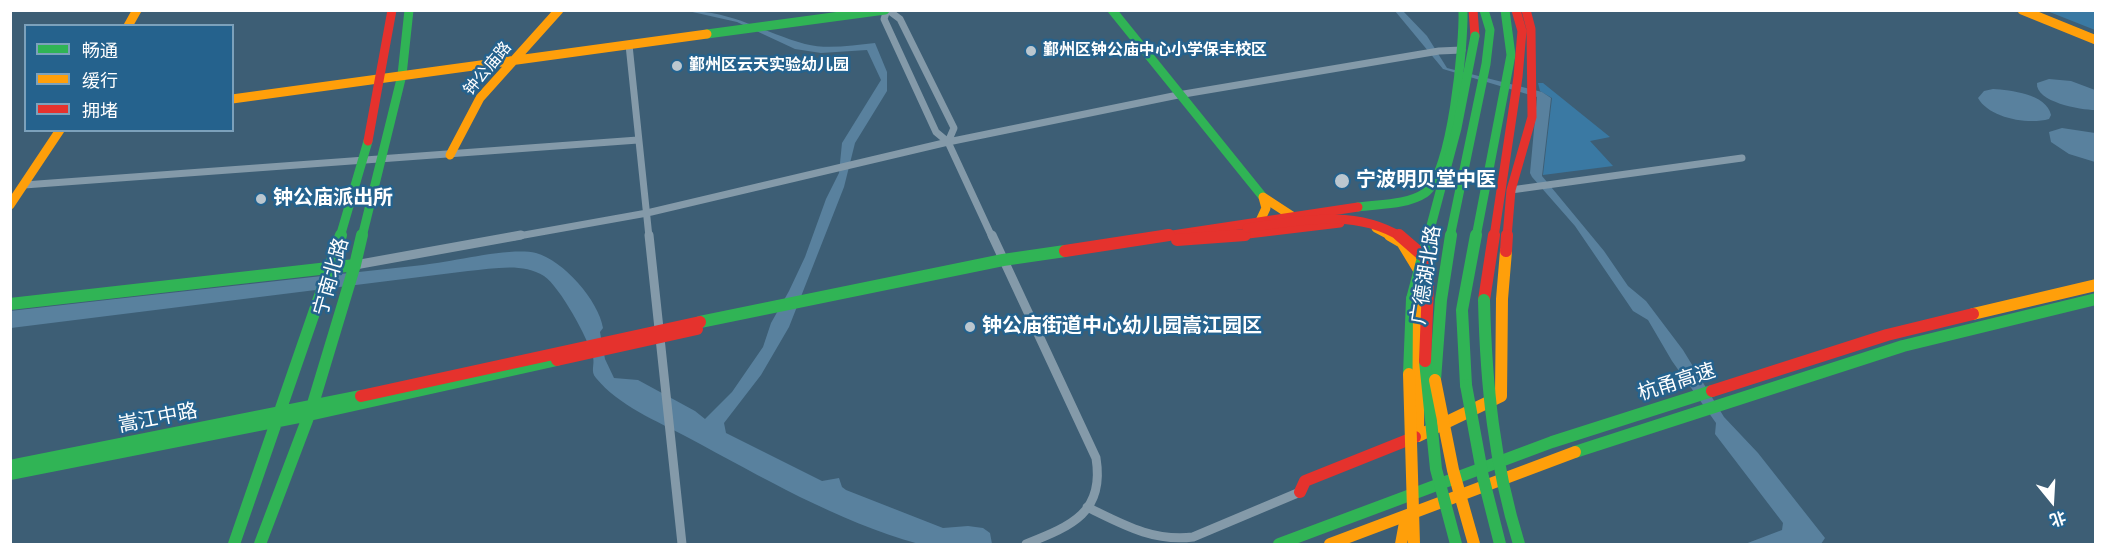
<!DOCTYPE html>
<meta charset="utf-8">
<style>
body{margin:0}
#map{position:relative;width:2106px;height:555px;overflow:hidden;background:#3d5e75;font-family:"DM Sans","Noto Sans SC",sans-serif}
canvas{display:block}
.frame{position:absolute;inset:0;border:12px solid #fff;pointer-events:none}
.legend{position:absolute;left:24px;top:24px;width:210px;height:108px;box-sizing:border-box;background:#25628d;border:2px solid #7ca1bb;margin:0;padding:8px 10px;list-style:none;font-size:18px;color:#fff}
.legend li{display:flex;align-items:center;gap:12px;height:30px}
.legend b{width:30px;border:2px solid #7ca1bb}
.north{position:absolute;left:2022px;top:471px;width:60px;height:60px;-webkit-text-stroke:4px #25628d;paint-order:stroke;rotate:162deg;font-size:16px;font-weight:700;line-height:24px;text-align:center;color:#fff}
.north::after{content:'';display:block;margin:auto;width:21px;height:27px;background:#fff;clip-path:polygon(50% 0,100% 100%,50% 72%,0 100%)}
</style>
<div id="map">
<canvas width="2106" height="555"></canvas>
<div class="frame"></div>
<ul class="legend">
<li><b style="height:8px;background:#30b455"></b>畅通</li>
<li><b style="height:8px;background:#ff9f0a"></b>缓行</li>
<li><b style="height:8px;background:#e5322d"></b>拥堵</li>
</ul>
<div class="north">北</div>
</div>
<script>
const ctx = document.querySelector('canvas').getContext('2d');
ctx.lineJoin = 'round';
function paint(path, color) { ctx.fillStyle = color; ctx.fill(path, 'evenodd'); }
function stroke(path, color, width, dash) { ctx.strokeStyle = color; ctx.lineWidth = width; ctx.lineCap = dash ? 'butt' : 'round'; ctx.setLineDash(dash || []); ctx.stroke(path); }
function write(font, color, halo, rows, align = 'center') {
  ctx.font = font + ' "DM Sans","Noto Sans SC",sans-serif'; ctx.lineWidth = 5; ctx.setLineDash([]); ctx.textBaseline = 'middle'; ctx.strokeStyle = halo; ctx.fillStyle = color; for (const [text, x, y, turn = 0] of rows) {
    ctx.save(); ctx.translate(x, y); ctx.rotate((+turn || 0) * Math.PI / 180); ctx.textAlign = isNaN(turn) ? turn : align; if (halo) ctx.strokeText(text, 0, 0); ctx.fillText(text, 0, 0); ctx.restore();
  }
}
paint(new Path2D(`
 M2047,11H2095V30Z
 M1538,83H1543L1610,137L1590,141L1613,166L1543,175L1552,98L1540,91Z`), '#3a79a3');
paint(new Path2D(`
 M688,11C732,11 765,33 805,44C828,50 852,45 875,43L887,72V91L855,143L844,187L789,327L761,375L724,423L726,433L822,481L839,478L842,487L846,490L943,528L968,526L983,528L990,533L992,544C969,544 940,549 919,544C836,521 762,477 687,437C657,421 619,406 596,378C590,371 595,365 593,357C588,338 560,287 544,276C522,262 493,269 468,271L11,328L10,311C148,295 285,280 423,265C453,262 509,247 536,253C563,260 599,301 603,328L600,332L605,359L614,378L638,380L695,411L705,419L732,392L763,347L771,323L789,291L805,257L826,199L839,173L842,143L881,80L867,50L821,53L795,49L737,22Z
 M1395,11H1403L1427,36L1447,68L1542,92L1551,98L1542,176L1604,251L1628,286L1646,301L1683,350L1724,417L1758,453L1825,538L1821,544H1745L1782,530L1783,523L1715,434L1716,423L1672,361L1648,320L1633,311L1575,226L1532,177L1530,173L1537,97L1443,69Z
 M2049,79L2071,81L2095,90V110C2081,110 2035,102 2037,83Z
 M1993,89C2010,90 2047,94 2051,115L2049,119C2028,125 1989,118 1978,98L1984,91Z
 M2062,128L2095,133V162L2069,154L2051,142L2049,132Z`), '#59819e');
stroke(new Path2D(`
 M887,10L884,19L936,132L948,142L992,237
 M888,10L900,19L954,128L948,142
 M629,45L649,237
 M24,185L638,140
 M1511,190L1742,158
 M513,237L647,213L948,142L1178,95L1439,51L1462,50`), '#849aa9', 7);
stroke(new Path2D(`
 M649,235L682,544
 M992,235L1096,458C1105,513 1071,526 1026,544
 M355,265L521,235
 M1087,507C1122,524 1153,542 1193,537L1300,492`), '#849aa9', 9);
stroke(new Path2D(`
 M1112,10L1263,197
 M707,34L885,10
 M1358,207C1379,204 1407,205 1425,193C1452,175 1464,43 1463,10
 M340,237L368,141
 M362,237L402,75L409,10
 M1450,237L1486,64L1490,30L1484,10
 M1476,237L1511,55L1505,10`), '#30b455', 9);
stroke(new Path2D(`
 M355,265L362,235
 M10,304L355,265L354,268
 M700,322L1003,260L1065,251
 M1409,374L1412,299
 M1435,380L1441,300L1451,235
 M1466,385L1462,310L1476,235
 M1575,452L1903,346L2096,299
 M10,466L361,396
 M10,474L309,415L557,360
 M234,544L341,235
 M260,544L312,407L354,268
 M1279,544L1552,442L1712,391`), '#30b455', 12);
stroke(new Path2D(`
 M2022,10L2096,40
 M128,26L137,10
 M232,99L707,34
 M450,155L480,98L559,10
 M10,205L60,130
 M1260,221L1266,208L1263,197L1292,216
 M1376,228L1393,237`), '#ff9f0a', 9);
stroke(new Path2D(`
 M1390,235L1402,242L1419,270
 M1419,309L1418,436L1501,396L1502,299L1506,251
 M1973,314L2096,285
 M1330,544L1575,452`), '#ff9f0a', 12);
stroke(new Path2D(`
 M1473,10L1475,36
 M368,141L392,10
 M1159,237L1358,207
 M1223,237L1340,223
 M1494,237L1518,77L1522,31L1516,10
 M1507,237L1511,190L1532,117L1531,29L1526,10`), '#e5322d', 9);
stroke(new Path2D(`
 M1177,240L1245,235
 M1065,251L1169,235
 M1506,251L1507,235
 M1484,300L1494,235
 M557,360L697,329
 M1712,391L1887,335L1973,314
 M361,396L700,322
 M1300,492L1305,481L1415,437`), '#e5322d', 12);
stroke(new Path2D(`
 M1428,237L1457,128L1475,36`), '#30b455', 9);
stroke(new Path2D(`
 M1412,299L1429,235
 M1484,300C1486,384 1494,464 1519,544
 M1425,361L1436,469
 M1466,385L1483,477L1500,544
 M1436,469L1456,544`), '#30b455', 12);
stroke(new Path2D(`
 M1409,374L1414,544
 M1435,380L1453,470L1474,544
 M1401,544L1406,517`), '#ff9f0a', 12);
stroke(new Path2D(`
 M1247,228C1299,221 1354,208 1401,237`), '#e5322d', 9);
stroke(new Path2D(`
 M1399,235L1429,261L1425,361`), '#e5322d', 12);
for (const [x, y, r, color] of [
 [1031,51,6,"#bbc7cf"],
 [677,66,6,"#bbc7cf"],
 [1342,181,8,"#bbc7cf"],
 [261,199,6,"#bbc7cf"],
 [970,327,6,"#bbc7cf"]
]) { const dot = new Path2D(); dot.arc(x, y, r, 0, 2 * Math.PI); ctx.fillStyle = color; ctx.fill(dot); stroke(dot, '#25628d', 2); }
write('bold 16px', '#fff', '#25628d', [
 ["鄞州区钟公庙中心小学保丰校区",1043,51],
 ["鄞州区云天实验幼儿园",689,66]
], 'left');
write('16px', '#fff', '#25628d', [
 ["钟公庙路",488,69,-50]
]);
write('bold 20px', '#fff', '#25628d', [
 ["宁波明贝堂中医",1356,181],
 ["钟公庙派出所",273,199],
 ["钟公庙街道中心幼儿园嵩江园区",982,327]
], 'left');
write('20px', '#fff', '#25628d', [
 ["广德湖北路",1427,275,-81],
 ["宁南北路",332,277,-74],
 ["杭甬高速",1677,383,-18],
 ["嵩江中路",158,419,-11]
]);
</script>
